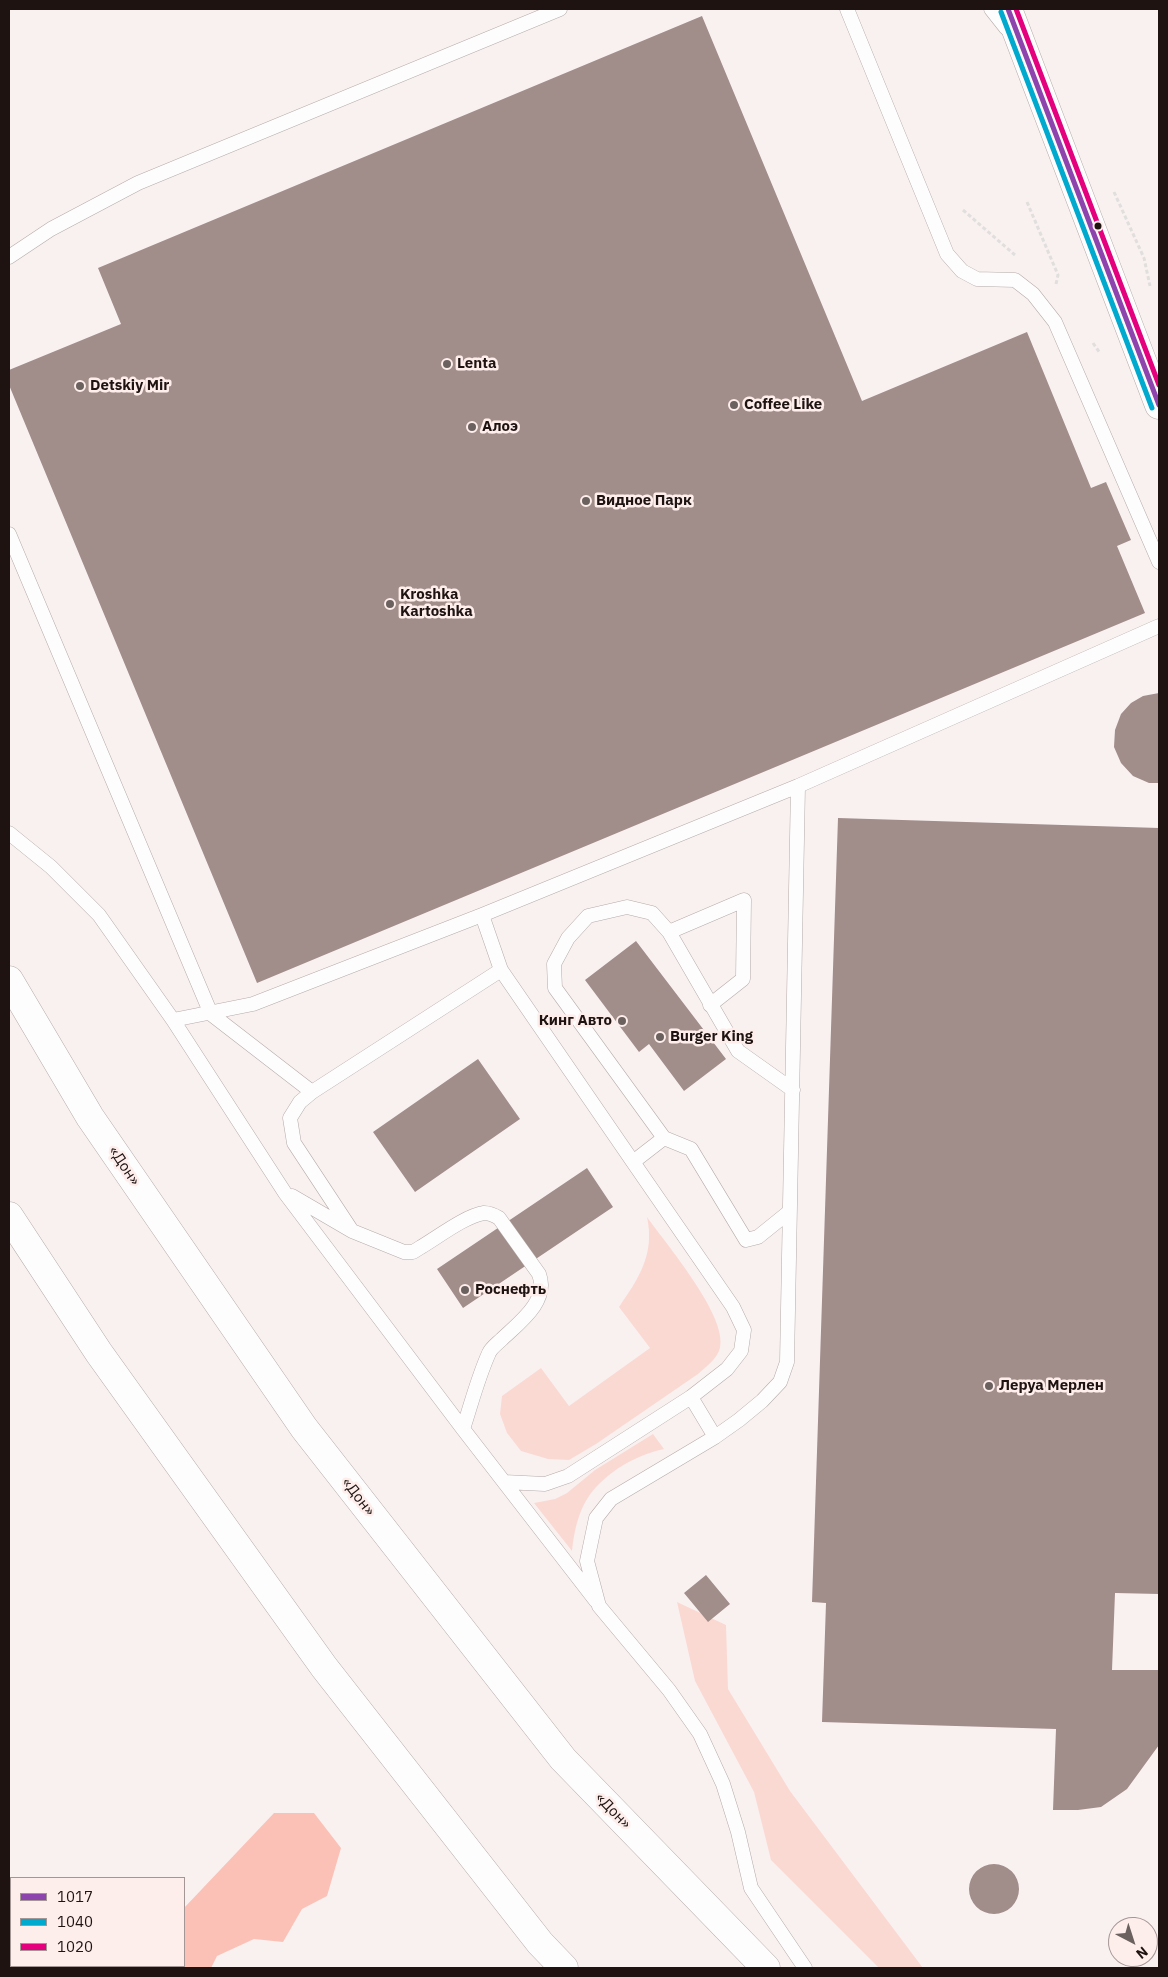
<!DOCTYPE html>
<meta charset="utf-8">
<style>
body{margin:0}
#map{position:relative;width:1168px;height:1977px;overflow:hidden;background:#f9f1f0;font-family:"IBM Plex Sans",sans-serif}
canvas{display:block}
.frame{position:absolute;inset:0;border:10px solid #1e1311;pointer-events:none}
.legend{position:absolute;left:10px;top:1877px;width:175px;height:90px;box-sizing:border-box;background:#fdeeec;border:1px solid #a49694;margin:0;padding:6px 9px;list-style:none;font-size:15px;color:#1e1311}
.legend li{display:flex;align-items:center;gap:10px;height:25px}
.legend b{width:25px;border:1px solid #a49694}
.north{position:absolute;left:1108px;top:1917px;width:50px;height:50px;box-sizing:border-box;background:#fdeeec;border:1px solid #a49694;border-radius:50%;rotate:140deg;font-size:14px;font-weight:700;line-height:20px;text-align:center;color:#1e1311}
.north::after{content:'';display:block;margin:auto;width:18px;height:22px;background:#6b615f;clip-path:polygon(50% 0,100% 100%,50% 72%,0 100%)}
</style>
<div id="map">
<canvas width="1168" height="1977"></canvas>
<div class="frame"></div>
<ul class="legend">
<li><b style="height:6px;background:#8e44ad"></b>1017</li>
<li><b style="height:6px;background:#00a9ce"></b>1040</li>
<li><b style="height:6px;background:#e5007d"></b>1020</li>
</ul>
<div class="north">N</div>
</div>
<script>
const ctx = document.querySelector('canvas').getContext('2d');
ctx.lineJoin = 'round';
function paint(path, color) { ctx.fillStyle = color; ctx.fill(path, 'evenodd'); }
function stroke(path, color, width, dash) { ctx.strokeStyle = color; ctx.lineWidth = width; ctx.lineCap = dash ? 'butt' : 'round'; ctx.setLineDash(dash || []); ctx.stroke(path); }
function write(font, color, halo, rows, align = 'center') {
  ctx.font = font + ' "IBM Plex Sans",sans-serif'; ctx.lineWidth = 5; ctx.setLineDash([]); ctx.textBaseline = 'middle'; ctx.strokeStyle = halo; ctx.fillStyle = color; for (const [text, x, y, turn = 0] of rows) {
    ctx.save(); ctx.translate(x, y); ctx.rotate((+turn || 0) * Math.PI / 180); ctx.textAlign = isNaN(turn) ? turn : align; if (halo) ctx.strokeText(text, 0, 0); ctx.fillText(text, 0, 0); ctx.restore();
  }
}
paint(new Path2D(`
 M647,1217C666,1244 728,1316 720,1348C717,1359 706,1367 698,1374L596,1444L569,1460L548,1459L521,1451L507,1433L500,1414L502,1396L541,1368L569,1406L650,1348L619,1307C639,1278 655,1254 647,1217Z
 M653,1434L664,1449C636,1455 606,1472 589,1496C578,1512 574,1532 572,1551L534,1503L555,1499L567,1493L595,1470Z
 M677,1602L726,1625L728,1689L790,1791L923,1968H879L771,1860L754,1792L695,1681Z`), '#fbd9d3');
paint(new Path2D(`
 M274,1813H314L341,1848L327,1896L302,1909L283,1942L254,1939L217,1956L211,1968H108L110,1966H184V1908Z`), '#fbc1b7');
paint(new Path2D(`
 M702,16L862,401L1027,332L1091,488L1106,482L1131,540L1117,546L1145,613L257,983L9,385V370L121,324L98,268Z
 M1159,693V783H1149L1133,776L1121,763L1114,747L1115,730L1121,714L1131,703L1143,696Z
 M838,818L1159,828V1594L1115,1593L1112,1670H1159V1745L1127,1789L1101,1807L1078,1810H1053L1056,1729L822,1722L826,1603L812,1602Z
 M636,941L726,1059L684,1091L649,1044L639,1052L585,980Z
 M478,1059L520,1119L415,1192L373,1132Z
 M587,1168L613,1207L463,1308L437,1269Z
 M706,1575L730,1604L708,1622L684,1593Z
 M969 1889a25 25 0 1 1 50 0a25 25 0 1 1-50 0Z`), '#a18d8a');
const lane = new Path2D(`
 M847,9L947,254L962,271L977,279L1015,280L1033,294L1055,322L1159,562
 M991,9L1006,28
 M9,257L51,229L138,183L560,9
 M9,534L211,1014L312,1092L501,970L633,1162
 M798,786L1159,626
 M9,833L51,867L99,915L173,1020L285,1193L463,1429L596,1601
 M482,915L501,970
 M669,932L744,900L743,979L710,1005
 M173,1020L253,1004L482,915L798,786L787,1362L780,1382L762,1401L739,1420L715,1437L611,1499L596,1518L587,1561L599,1606L669,1690L700,1734L723,1784L738,1832L751,1888L805,1968
 M312,1092L300,1102L290,1118L294,1143L350,1228
 M292,1196L352,1231L404,1252H413L421,1247C438,1237 465,1216 484,1213C490,1213 494,1215 499,1218L539,1274C549,1301 520,1322 502,1339C498,1343 491,1348 489,1353C478,1377 471,1405 463,1429
 M789,1212L758,1237L746,1240L691,1149L664,1138L555,988L554,964L568,938L588,916L627,907L652,913L669,932L738,1051L793,1090
 M691,1397L715,1437
 M504,1482L545,1484L568,1476L691,1397L727,1369L741,1351L744,1330L733,1307L633,1162L664,1138`);
const secondary = new Path2D(`
 M1008,9L1159,405`);
const highway = new Path2D(`
 M9,980L90,1117L304,1428L563,1759L766,1968
 M9,1216L99,1353L324,1667L540,1943L564,1968`);
stroke(lane, '#b4aba9', 15);
stroke(secondary, '#b4aba9', 29);
stroke(highway, '#b4aba9', 29);
stroke(new Path2D(`
 M1114,192L1144,258L1150,286
 M1027,202L1058,275L1056,284
 M963,210L1015,255
 M1093,343L1100,353`), '#e1dede', 3, [4, 2.5]);
stroke(lane, '#fefdfd', 14);
stroke(secondary, '#fefdfd', 28);
stroke(highway, '#fefdfd', 28);
stroke(new Path2D(`
 M1008,9L1159,405`), '#8e44ad', 5);
stroke(new Path2D(`
 M1001,12L1152,408`), '#00a9ce', 5);
stroke(new Path2D(`
 M1016,9L1159,385`), '#e5007d', 5);
for (const [x, y, r, color] of [
 [1098,226,4.5,"#1e1311"],
 [447,364,5,"#6b615f"],
 [80,386,5,"#6b615f"],
 [734,405,5,"#6b615f"],
 [472,427,5,"#6b615f"],
 [586,501,5,"#6b615f"],
 [390,604,5,"#6b615f"],
 [622,1021,5,"#6b615f"],
 [660,1037,5,"#6b615f"],
 [465,1290,5,"#6b615f"],
 [989,1386,5,"#6b615f"]
]) { const dot = new Path2D(); dot.arc(x, y, r, 0, 2 * Math.PI); ctx.fillStyle = color; ctx.fill(dot); stroke(dot, '#fdeeec', 2); }
write('bold 15px', '#1e1311', '#fdeeec', [
 ["Lenta",457,364],
 ["Detskiy Mir",90,386],
 ["Coffee Like",744,405],
 ["Алоэ",482,427],
 ["Видное Парк",596,501],
 ["Kroshka",400,595],
 ["Kartoshka",400,612],
 ["Кинг Авто",612,1021,"right"],
 ["Burger King",670,1037],
 ["Роснефть",475,1290],
 ["Леруа Мерлен",999,1386]
], 'left');
write('15px', '#1e1311', '#fdeeec', [
 ["«Дон»",124,1166,56],
 ["«Дон»",358,1497,52],
 ["«Дон»",613,1811,46]
]);
</script>
